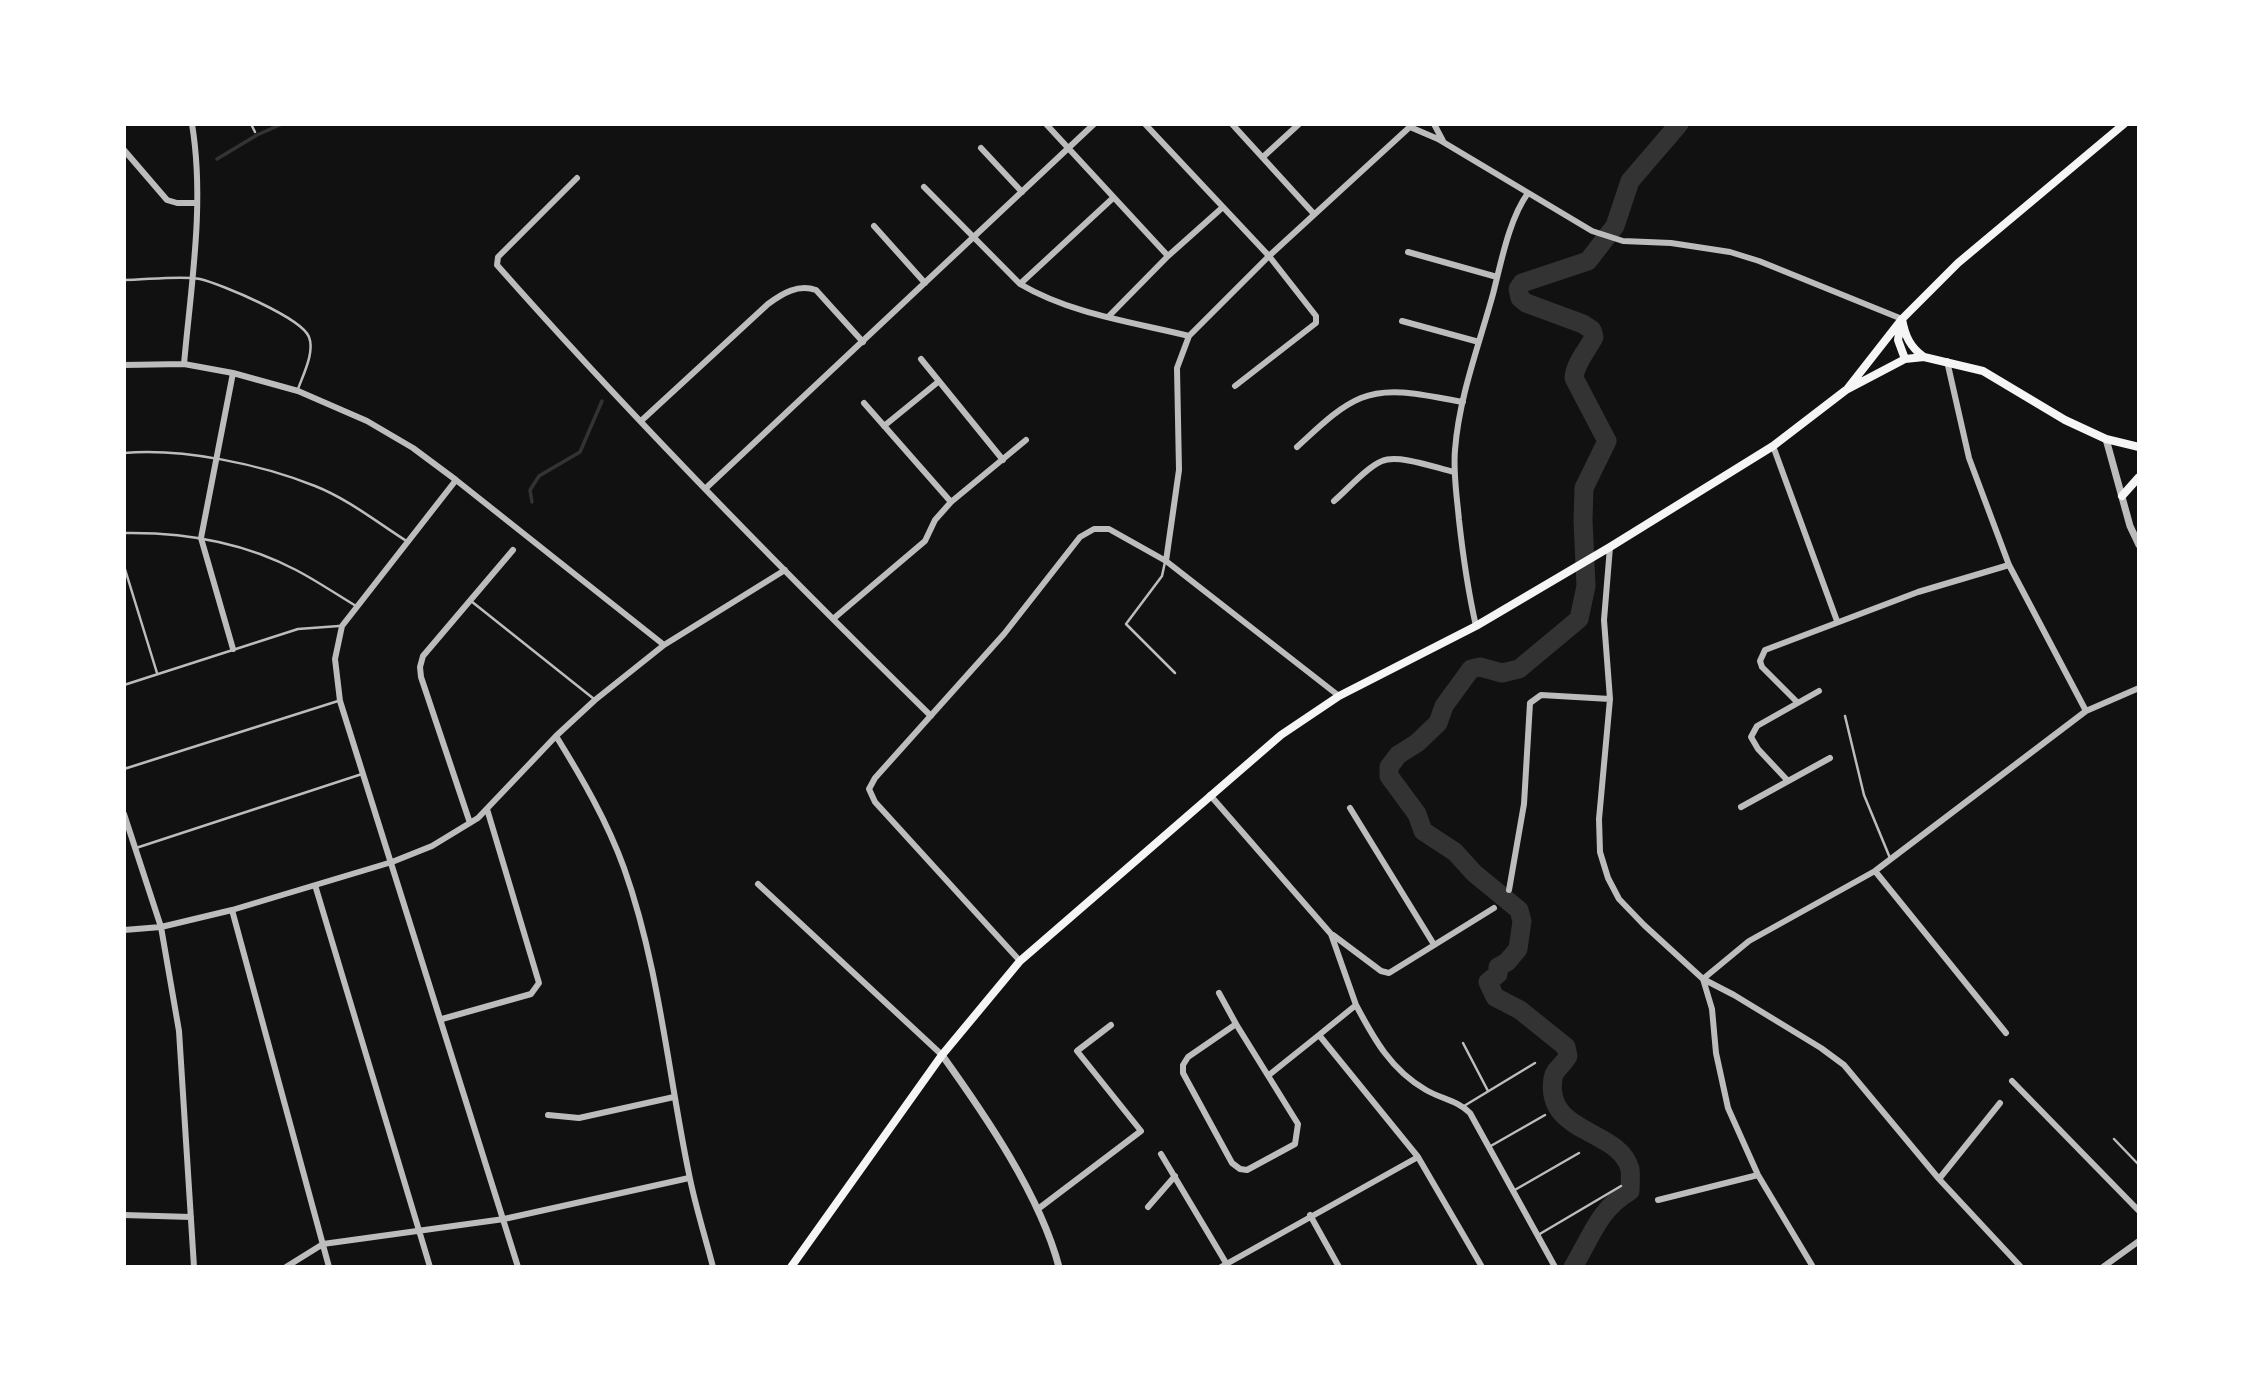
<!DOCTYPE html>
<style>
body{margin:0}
#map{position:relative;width:2263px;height:1391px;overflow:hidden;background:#111;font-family:"PT Sans",sans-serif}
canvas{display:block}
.frame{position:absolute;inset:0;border:126px solid #fff;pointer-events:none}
</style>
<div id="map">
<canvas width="2263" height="1391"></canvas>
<div class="frame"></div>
</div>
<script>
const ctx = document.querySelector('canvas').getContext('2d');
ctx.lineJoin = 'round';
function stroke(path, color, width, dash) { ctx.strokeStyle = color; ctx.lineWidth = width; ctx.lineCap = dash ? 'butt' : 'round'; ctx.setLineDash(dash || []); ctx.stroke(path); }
stroke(new Path2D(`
 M217,159L257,135L282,124
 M532,502L530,490L539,476L580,452L602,401`), '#333', 3.5);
stroke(new Path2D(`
 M1573,1267C1592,1236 1598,1210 1630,1191C1630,1184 1631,1175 1630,1169C1619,1128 1544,1135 1553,1078C1554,1070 1564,1064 1568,1056L1566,1047L1520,1010L1495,997L1488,982L1498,974V967L1507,962L1518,949L1522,921L1519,910L1474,873L1455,852L1423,831L1417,814L1389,776V767L1398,755L1417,743L1438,723L1444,706L1471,669L1480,667L1502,673L1519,669L1579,619L1586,586L1583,520L1584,488L1607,441L1574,378C1575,363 1587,351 1594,337L1592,330L1583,324L1526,303L1520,298L1518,289L1522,283L1588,261L1615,226L1630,181L1679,124`), '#333', 19);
stroke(new Path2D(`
 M251,124L255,132
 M124,280C145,280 181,275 200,279C221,284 302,318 309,337C315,352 303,375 298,389
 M124,453C183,448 260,464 315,486C348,499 378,523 408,542
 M124,533C184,532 243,542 296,570C317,581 336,594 356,606
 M1165,562L1162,576L1126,624L1175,673
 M124,566L157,673
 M471,601L594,699
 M124,685L298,629L339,626
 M1845,716L1864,795L1890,858
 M124,769L338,701
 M136,848L362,774
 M1463,1043L1488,1091
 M1464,1106L1535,1063
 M2114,1139L2139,1165
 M1489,1147L1545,1115
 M1513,1191L1579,1153
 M1538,1235L1621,1186`), '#bcbcbc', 2.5);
stroke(new Path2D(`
 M1046,124L1168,256
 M1145,124L1269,256L1316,316V323L1235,386
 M1232,124L1314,214
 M1434,124L1443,141
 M1410,127L1438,139L1592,231L1623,241L1671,243L1730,252L1759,261L1902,319
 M981,148L1022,192
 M124,150L167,200L177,203H197
 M1263,157L1299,124
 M577,178L498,257L497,265C635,421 782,570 931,716
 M924,187L1020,284C1071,314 1132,322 1189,336
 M874,226L925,283
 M1408,252L1497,277
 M1020,284L1113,198
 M1109,316L1168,256L1223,207
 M1402,321L1479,342
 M921,359L1003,460
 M1947,361L1969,458L2009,565L2086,711
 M184,364C191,285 205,203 192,124
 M124,365L184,364L233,373L298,391L367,421L413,448L456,480L664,645
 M864,403L951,502
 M641,421L768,304C783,293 798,284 816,290L863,342
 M884,426L938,382
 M1773,446L1837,621
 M1297,447C1317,429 1337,408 1361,398C1392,385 1432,397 1463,402
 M456,480L342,626L335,659L340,701L518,1267
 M705,489L1094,124
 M1334,501C1346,491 1368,466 1382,461C1399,454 1436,468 1454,472
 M1610,547L1604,620L1610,699L1599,819L1600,852L1608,878L1619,899L1644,925L1703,979L1734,995L1821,1048L1844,1065L1939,1179L2021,1267
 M1166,561L1179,470L1177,368L1189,336L1269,256L1413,124
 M833,619L925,541L935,520L951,502L1026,440
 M1476,626C1468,591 1463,556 1459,520C1457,497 1453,474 1455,450C1459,397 1479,345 1493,294C1501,263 1509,219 1528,193
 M233,649L201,538L233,373
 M1797,702L1762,667L1760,661L1765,650L1918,592L2009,565
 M556,736C582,778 607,821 624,868C659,966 668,1073 689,1174C695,1205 705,1236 713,1267
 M1788,781L1758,749L1751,737L1757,726L1819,691
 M1210,795L1331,934L1356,1005L1319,1035L1418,1157L1482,1267
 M1741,807L1830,758
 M1350,808L1433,943
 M124,814L161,927L179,1031L194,1267
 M470,823L421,677L420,667L423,656L513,550
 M1875,871L2006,1033
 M758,884L942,1055
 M315,885L430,1267
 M1509,890L1524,804L1530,703L1541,695L1610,699
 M232,910L329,1267
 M124,930L161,927L232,910L392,862L432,846L478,818L556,736L595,700L664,645L785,570
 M1333,935L1381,971L1389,973L1494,908
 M1020,961L875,802L869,789L875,778L1004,634L1080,537L1094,529H1109L1166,561L1339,696
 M1219,993L1236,1024
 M1356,1005C1374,1039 1391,1070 1426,1090C1441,1099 1457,1100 1470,1113L1555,1267
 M442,1019L531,994L539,983L487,809
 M1236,1024L1298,1124L1295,1144L1247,1170L1240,1169L1232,1163L1183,1073V1065L1188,1057Z
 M1269,1075L1319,1035
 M2012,1081L2139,1211
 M548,1115L579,1118L674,1097
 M1161,1154L1226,1263
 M1939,1179L2000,1103
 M1658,1200L1758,1175
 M1148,1207L1175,1176
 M1038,1209L1141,1131L1077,1051L1111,1025
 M124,1215L191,1217
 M1310,1215L1339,1267
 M286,1267L323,1244L504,1219L689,1178
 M1221,1267L1418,1157
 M1813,1267L1758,1175L1728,1108L1716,1053L1712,1009L1703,979L1749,941L1875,871L2086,711L2139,688
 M2103,1267L2139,1241`), '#bcbcbc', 6);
stroke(new Path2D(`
 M2106,439L2130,526L2139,545
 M942,1055C985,1115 1040,1195 1059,1267`), '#bcbcbc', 7);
stroke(new Path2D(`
 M1902,319C1905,336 1910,347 1924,357
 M1901,322L1898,340L1905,359
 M1848,388L1902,319L1958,263L2124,124
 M2122,496L2139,477
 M791,1267L942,1055L1020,961L1281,735L1339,696L1476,626L1610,547L1773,446L1846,390L1905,359L1924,357L1983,371L2065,420L2106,439L2139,447`), '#f5f5f5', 8);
</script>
